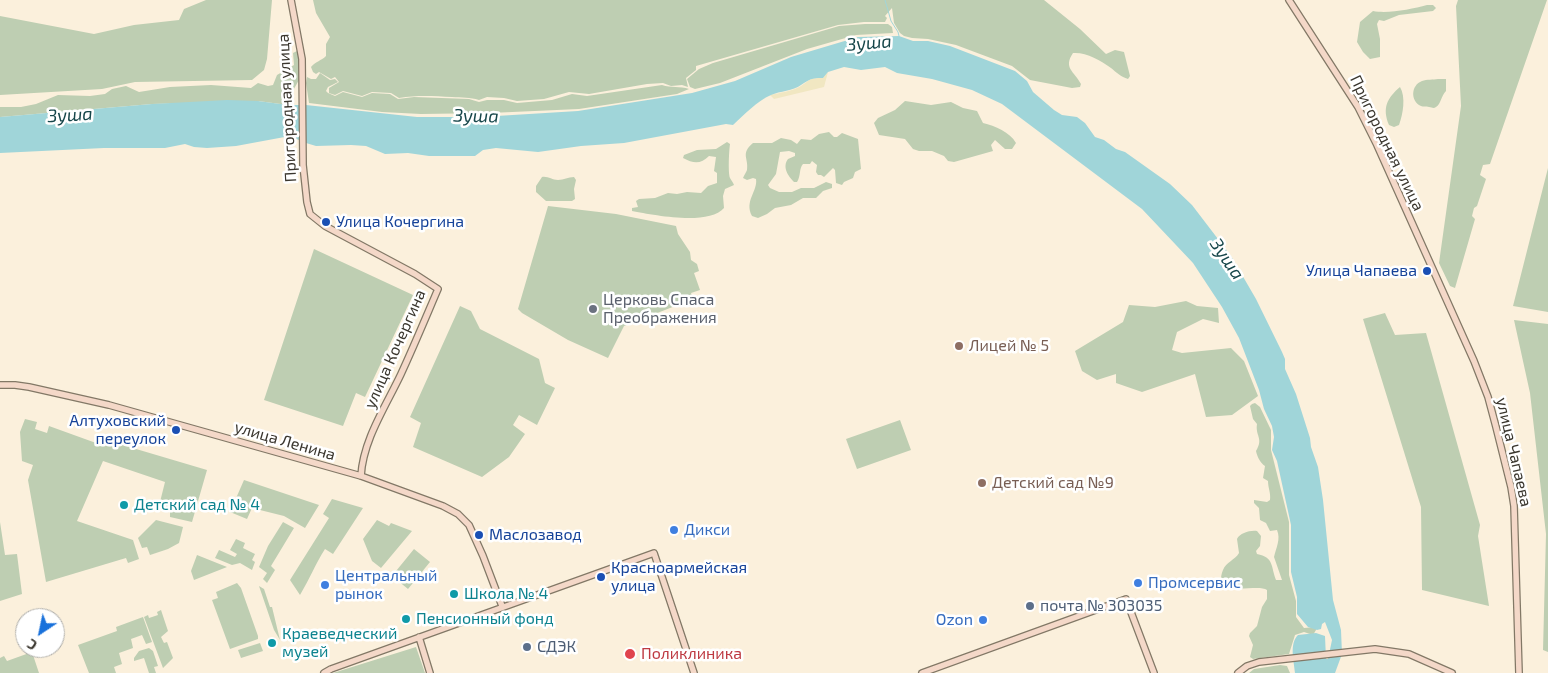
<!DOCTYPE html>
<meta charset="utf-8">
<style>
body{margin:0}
#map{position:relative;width:1548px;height:673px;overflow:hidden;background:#fbf0dc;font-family:"Exo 2",sans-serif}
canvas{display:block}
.north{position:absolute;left:15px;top:608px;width:50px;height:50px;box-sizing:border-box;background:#fff;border:1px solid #b0afab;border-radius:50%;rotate:214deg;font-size:14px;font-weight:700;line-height:20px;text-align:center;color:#3a362e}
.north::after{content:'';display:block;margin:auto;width:18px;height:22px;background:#1971db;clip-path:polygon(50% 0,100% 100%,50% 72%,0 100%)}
</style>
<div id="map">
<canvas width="1548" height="673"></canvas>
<div class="north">С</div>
</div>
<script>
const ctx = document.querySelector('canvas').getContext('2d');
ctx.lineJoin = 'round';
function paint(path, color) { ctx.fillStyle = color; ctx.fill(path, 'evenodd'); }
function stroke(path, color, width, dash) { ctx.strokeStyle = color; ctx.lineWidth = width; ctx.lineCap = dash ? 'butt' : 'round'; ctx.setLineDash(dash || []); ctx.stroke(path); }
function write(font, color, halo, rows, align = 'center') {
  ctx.font = font + ' "Exo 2",sans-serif'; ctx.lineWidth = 5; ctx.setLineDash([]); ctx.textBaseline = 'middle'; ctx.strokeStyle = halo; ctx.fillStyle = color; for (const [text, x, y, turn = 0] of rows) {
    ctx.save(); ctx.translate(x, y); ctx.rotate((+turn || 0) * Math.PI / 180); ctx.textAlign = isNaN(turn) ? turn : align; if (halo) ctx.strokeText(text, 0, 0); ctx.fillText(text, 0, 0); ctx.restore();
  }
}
paint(new Path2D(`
 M206,0H272L267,59L264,70L252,80L135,82L102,89L0,95V16L94,34L134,25L179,20L184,9Z
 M313,0H1044L1080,29L1106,54L1115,50L1124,52L1130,76L1128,79C1121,77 1116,72 1111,68C1100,60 1086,52 1073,53C1063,68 1074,71 1081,84L1080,87L1072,88L1030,80L1012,66L956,45L928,39L912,38L904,36L900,33L894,23L892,8L885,16L887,18L885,22H864L838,25L696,66V70L686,78L688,87L682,85L671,86L663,83L647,84L589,94L569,92L544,99L517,101L504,98L487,97L479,100C470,97 462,98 452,97C433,96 417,95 399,98L391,93L372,92L362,96L343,91L335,95L329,93V88L339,82L335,77L331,79L319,72L316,74L313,72L311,67C316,61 321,61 326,56V44L330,37L316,13Z
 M1458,0H1547L1490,164L1483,165L1480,175L1486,179L1477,206L1474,208L1472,216L1475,219L1455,288L1450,286L1439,263L1461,106L1456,6Z
 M1427,5H1433L1436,8L1433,11L1399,15L1384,21L1379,20L1377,24L1380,39V57L1370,59L1363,52L1357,42L1360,22L1373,11C1388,14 1412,9 1427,5Z
 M865,24H888L892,27L893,33L856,35L807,49L720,83L695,89L690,87L687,79L699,69L713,63L839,26Z
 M297,51L300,61L299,80L291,94L288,105L258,101L152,104L0,117V107H21L36,104L58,95L90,96L105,94L112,89L126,86L139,92L170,87L211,85L251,88L258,83L268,86L273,85L277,75L294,65L293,53Z
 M320,73L330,80L335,79L338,82L328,87L326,91L328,93L335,96L343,92L362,97L372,93L390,94L398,99L414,97L469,99L479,102L487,100H504L517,103L552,100L572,94L587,96L662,85C671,88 680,86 689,89L677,94L579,109L490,113L421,114L382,112L309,103L306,83L307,77L311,79H316Z
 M1438,79H1446V91C1441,96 1441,104 1436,107C1433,109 1432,107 1429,107C1426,106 1423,107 1421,106C1410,101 1411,85 1422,81C1427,79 1433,80 1438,79Z
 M1400,87C1406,97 1403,114 1399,125L1394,127L1389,125C1382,108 1387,98 1400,87Z
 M905,101L931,105L951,102L963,108L977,111L983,123C995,126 1010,132 1016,143L1012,149H1005L995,140L991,145L993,151L954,162L948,161L944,156L932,151H919L913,149L905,139L879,135L874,123L878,118L895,110Z
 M829,132L834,137H837L842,133L858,139L861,169L855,172L853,178L844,182L842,185L836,183L835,170L833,168L824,177L821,175H818L816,172L817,165L812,161L810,164H803C799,168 801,176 797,182H794C788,176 782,167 788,159L795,156V153L789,151L780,152L776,174L768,185L770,188L779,192H792L801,188H814L826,182L832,184V188L823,191L816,198H803L791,205L775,208L767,214L758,218L752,216C744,201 758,191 756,179L753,178L747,180L743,178C744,175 746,173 747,170C749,158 740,154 753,143H772L781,138L791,140L797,144L801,139L811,140L819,134Z
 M727,142L730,144C729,151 728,172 730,178C731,180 733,182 734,185L725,189L723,196L724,208C709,226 653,215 632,211V208L638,207L636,201L639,199L655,198L668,193L677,194L687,192L701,193L708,186L717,183V173L714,171L716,157L709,156C701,164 694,164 683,158L684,155L697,150L716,149Z
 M1548,168V312L1513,306Z
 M542,177C548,176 552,180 558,180C564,180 568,177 574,177L576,180L574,189L575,199L572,201H546L536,192V186Z
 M548,206L616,214L676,226L678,234L690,252L691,260L697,264L699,271L694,273L700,290L691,293L693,299L624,326L608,358L568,340L522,313L518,309Z
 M314,249L413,295L365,397L356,393L343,426L264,400Z
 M1186,301L1197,306L1218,308L1219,323L1203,319L1177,332L1172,350L1182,353L1231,348L1244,361L1258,396L1232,415L1206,417L1195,374L1142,392L1116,383V374L1097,380L1082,371L1075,351L1123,322L1129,305L1155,307Z
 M460,306L471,311L480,329L539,359L545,383L555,388L537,425L519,415L513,425L525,434L509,457L482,477L413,447L421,423L410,417Z
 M1385,313L1395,335L1426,333L1480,525L1478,536L1489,606L1422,590L1421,507L1363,319Z
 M1514,320L1548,324V652L1543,650L1546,534L1530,393Z
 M1255,403L1260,407L1271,430V450L1289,522V575L1296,601V617L1304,628L1316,627V630L1313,635L1304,632L1295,635L1289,654L1253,659L1250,657L1253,645L1249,636L1250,633L1257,626L1262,607L1267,599V590C1257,583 1211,600 1223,570C1226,562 1235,560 1239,553L1237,539C1240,533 1250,530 1257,531L1261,536L1260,546L1256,551L1257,554C1274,557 1271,567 1276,580H1282L1274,557C1276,548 1281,539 1277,530L1270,531L1266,523L1260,520L1259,508L1254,503V500L1267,502L1270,500C1271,493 1268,488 1268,481L1263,478L1265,466C1260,463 1257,456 1256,451C1264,438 1255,436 1257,424L1253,419L1250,406L1252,404Z
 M25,419L37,422L35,429L47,433L49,426L96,443L99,438L207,470L192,522L170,517V510L159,506L165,482L103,461L77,521L133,540L139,559L128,563L126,558L46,582L28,480L33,465L22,461L20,432Z
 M900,420L911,450L857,469L846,439Z
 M244,480L319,505L305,528L284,516L252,508L247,519L230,512Z
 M332,499L363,508L333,554L325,549C315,565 310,578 300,595L290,580L329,518L323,514Z
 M156,520L183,527L179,543L168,549L150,555L147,547L142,548L138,538Z
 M377,520L389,526L391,523L412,531L381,568L372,561L363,539Z
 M0,522L5,555L17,554L22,594L0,601Z
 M283,522L294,528L271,566L275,570L267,583L263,579L267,573L259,567L268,546Z
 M236,539L245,543L243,548L255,554L252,560L255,562L252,570L240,563L232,565L215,558L219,550L235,557L237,554L230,550Z
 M414,549L430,562L408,589L392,576Z
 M197,555L227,567L194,580L191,571Z
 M237,583L241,588L258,636V639L230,649L212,600L218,598L216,592Z
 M259,586L264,589L270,607H272L280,640L274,630Z
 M161,610L168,631L161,637L164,643L167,642L173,658L163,668L144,617L148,615L149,618L158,615L157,612Z
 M143,617L152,642L146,644L142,635L131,639L133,648L119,653L122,664L114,667L116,673H89L78,645L117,631L116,627Z
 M260,643L263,651L241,658L238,650Z
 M416,647L425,673H333Z
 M149,648L153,651L158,666L154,667L156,673H149L144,658L134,661V658L139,651Z
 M32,652L39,673H0V658L4,656L7,661Z
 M1280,665L1287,666L1290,673H1249L1254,669Z`), '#beceb2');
paint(new Path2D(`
 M828,72L824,87L774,99L770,95C779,93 793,91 801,86C811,79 809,78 823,78Z`), '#f1e7c2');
paint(new Path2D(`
 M899,36L913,41H928L950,46L1015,71L1027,81L1033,92L1054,110L1062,115L1077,117L1085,123L1095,137L1104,140L1116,149L1125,152L1170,184L1192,205L1231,256L1256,299L1282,352L1285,359V369L1296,394L1310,438L1311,447L1318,467L1323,500L1333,600L1341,630L1342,654L1335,673H1295C1294,661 1289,644 1298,635L1316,633L1325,636L1326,659H1328L1332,640L1325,622L1322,624L1321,629L1317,630L1308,627L1297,614V597L1291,572V525L1277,461L1272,450L1274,437L1272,426L1264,409L1259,390L1239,338L1222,307L1193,263L1142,209L1002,104L972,90L932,79L897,73L885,67L861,70L844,67L828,72L823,78C811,78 810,79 801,85C793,91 780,91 771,95C757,101 745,114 733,125L726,124L624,143L581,146L538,152L496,148L483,150L475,156H429L408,153L385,154L366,146L351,145L316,146L306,143V105L417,117H480L578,111L692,93L735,81L791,57L858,37Z
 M227,100L258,101L288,105H299V140L290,136L236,146L207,148L194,147L185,144L165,148H104L0,153V117L152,104Z`), '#a0d5d9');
stroke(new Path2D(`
 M885,0L891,21L898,32L899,36`), '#a0d5d9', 1);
const secondary = new Path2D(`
 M291,0L302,59L303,165L307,202L310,214L325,226L415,274L438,289C426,317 414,346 401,374C386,406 363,440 361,476
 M1289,0L1358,107L1377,145L1474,361L1488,397L1496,427L1511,487L1514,506L1519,673
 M0,385H15L29,387L109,405L361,476L443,506L458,514L469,525L483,556L502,606
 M419,637L430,673
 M324,673L331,669L654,553L694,673
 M922,673L1126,599L1154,673
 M1238,673L1247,666L1259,662L1375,649L1409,654L1452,673`);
stroke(secondary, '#827866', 8);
stroke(secondary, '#f4d8c8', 5.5);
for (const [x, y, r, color] of [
 [326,222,5,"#1a4fb4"],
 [1427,271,5,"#1a4fb4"],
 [593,309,5,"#6b7280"],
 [959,346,5,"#8d6e63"],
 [176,430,5,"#1a4fb4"],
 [982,483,5,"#8d6e63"],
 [124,505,5,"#0f9aa8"],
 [674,530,5,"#3f7fe0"],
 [479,535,5,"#1a4fb4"],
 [601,577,5,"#1a4fb4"],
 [1138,583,5,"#3f7fe0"],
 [325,585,5,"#3f7fe0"],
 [454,594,5,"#0f9aa8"],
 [1030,606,5,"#5c6f8a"],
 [406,619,5,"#0f9aa8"],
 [983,620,5,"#3f7fe0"],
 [272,643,5,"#0f9aa8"],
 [527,647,5,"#5c6f8a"],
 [630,654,6,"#e0444e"]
]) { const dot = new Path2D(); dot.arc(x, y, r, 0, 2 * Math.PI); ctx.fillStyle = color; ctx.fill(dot); stroke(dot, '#fff', 2); }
write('16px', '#3a362e', '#fff', [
 ["Пригородная улица",287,108,-93],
 ["Пригородная улица",1387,143,64],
 ["улица Кочергина",395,349,-66],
 ["улица Ленина",285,441,16],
 ["улица Чапаева",1514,452,77]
]);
write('16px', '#164399', '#fff', [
 ["Улица Кочергина",336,222],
 ["Улица Чапаева",1417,271,"right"],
 ["Алтуховский",166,421,"right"],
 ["переулок",166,439,"right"],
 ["Маслозавод",489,535],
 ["Красноармейская",611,568],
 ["улица",611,586]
], 'left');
write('16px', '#5b616d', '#fff', [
 ["Церковь Спаса",603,300],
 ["Преображения",603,318]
], 'left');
write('16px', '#785e54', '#fff', [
 ["Лицей № 5",969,346],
 ["Детский сад №9",992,483]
], 'left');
write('16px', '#0d838f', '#fff', [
 ["Детский сад № 4",134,505],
 ["Школа № 4",464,594],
 ["Пенсионный фонд",416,619],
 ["Краеведческий",282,634],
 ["музей",282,652]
], 'left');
write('16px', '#366cbe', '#fff', [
 ["Дикси",684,530],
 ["Центральный",335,576],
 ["рынок",335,594],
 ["Промсервис",1148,583],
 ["Ozon",973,620,"right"]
], 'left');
write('16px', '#4e5e75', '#fff', [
 ["почта № 303035",1040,606],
 ["СДЭК",537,647]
], 'left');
write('16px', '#be3a42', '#fff', [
 ["Поликлиника",641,654]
], 'left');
write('italic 18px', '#16464a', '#fff', [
 ["Зуша",869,43,-5],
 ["Зуша",70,115,-3],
 ["Зуша",476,116,1],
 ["Зуша",1227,259,56]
]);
</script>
